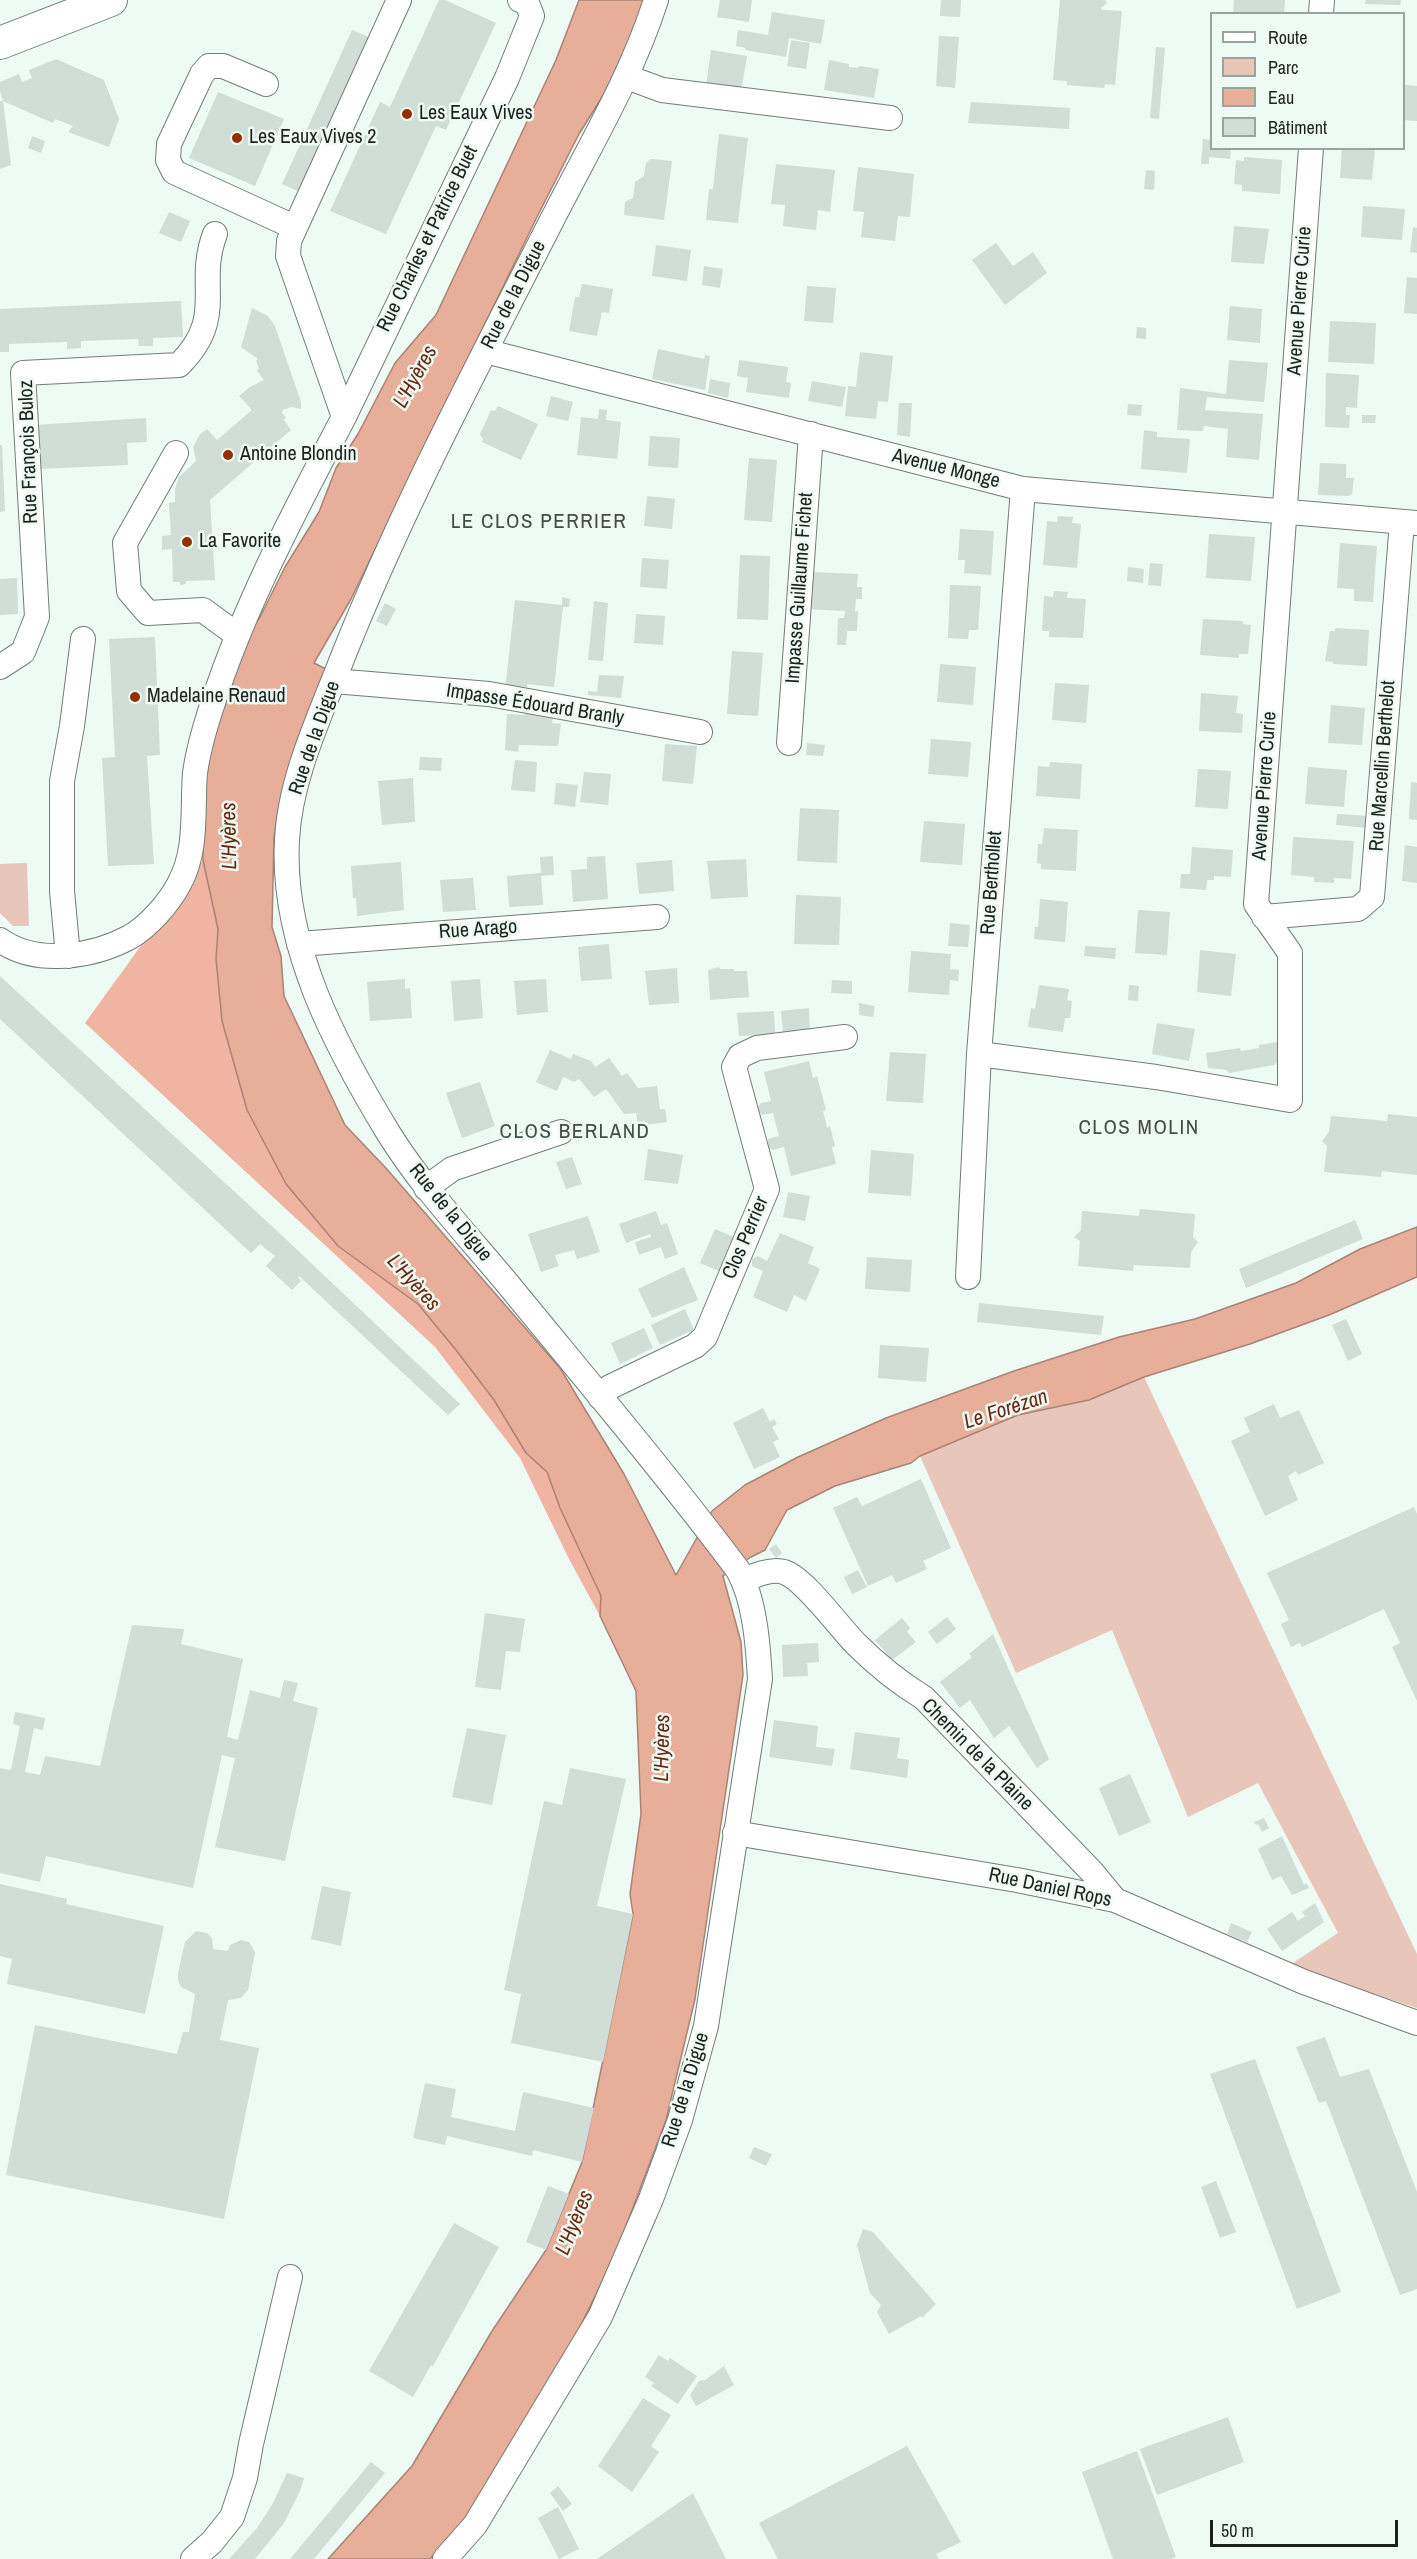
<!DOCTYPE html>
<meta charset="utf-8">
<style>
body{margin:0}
#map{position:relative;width:1417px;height:2559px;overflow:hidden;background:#eefaf4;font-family:"Archivo Narrow",sans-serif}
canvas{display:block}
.legend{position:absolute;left:1210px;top:12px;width:195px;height:138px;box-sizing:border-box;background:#eefaf4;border:2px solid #9aa39e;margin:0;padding:8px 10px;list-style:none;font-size:18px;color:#1c201e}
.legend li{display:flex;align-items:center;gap:12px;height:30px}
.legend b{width:30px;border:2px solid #9aa39e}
.scale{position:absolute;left:1210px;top:2520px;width:188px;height:27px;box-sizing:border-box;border:3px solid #1c201e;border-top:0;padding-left:8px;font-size:18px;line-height:21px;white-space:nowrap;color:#1c201e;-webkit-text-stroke:4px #eefaf4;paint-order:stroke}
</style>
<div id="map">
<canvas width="1417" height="2559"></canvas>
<ul class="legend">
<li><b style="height:8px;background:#fff"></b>Route</li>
<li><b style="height:16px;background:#e9c6ba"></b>Parc</li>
<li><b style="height:16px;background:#e7ae9a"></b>Eau</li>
<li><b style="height:16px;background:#d1ddd7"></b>Bâtiment</li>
</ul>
<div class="scale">50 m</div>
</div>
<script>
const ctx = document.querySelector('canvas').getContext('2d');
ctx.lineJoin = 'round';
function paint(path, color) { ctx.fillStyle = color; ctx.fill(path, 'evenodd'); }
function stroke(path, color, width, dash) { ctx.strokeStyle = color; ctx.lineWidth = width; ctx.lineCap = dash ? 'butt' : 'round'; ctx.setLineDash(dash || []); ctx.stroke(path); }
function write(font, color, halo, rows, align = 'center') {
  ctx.font = font + ' "Archivo Narrow",sans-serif'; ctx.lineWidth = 5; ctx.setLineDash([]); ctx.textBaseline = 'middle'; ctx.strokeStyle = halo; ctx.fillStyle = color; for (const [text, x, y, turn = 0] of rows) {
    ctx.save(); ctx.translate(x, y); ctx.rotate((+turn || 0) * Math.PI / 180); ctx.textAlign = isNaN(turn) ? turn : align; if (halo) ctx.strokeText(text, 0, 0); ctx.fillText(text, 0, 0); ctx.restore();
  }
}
paint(new Path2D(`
 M27,863L29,926H13L0,913V864Z
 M1144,1377L1417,1954V2008L1287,1967L1338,1933L1258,1783L1188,1817L1112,1630L1016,1673L920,1456L1018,1415L1089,1400Z`), '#e9c6ba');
paint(new Path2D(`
 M203,860L218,929L216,959L222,1021L247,1110L286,1184L338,1246L418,1304L456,1350L494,1400L526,1453L545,1469L601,1596L600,1616L569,1559L520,1458L435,1347L85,1023Z`), '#efb5a2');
const water = new Path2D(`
 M579,0H645L632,37L604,94L579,134L537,217L351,599L314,663L326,669L278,812L274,837L272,927L281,956L284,996L345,1125L385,1167L560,1368L624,1474L676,1575L712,1511L745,1485L798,1457L886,1418L1014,1371L1119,1337L1195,1319L1296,1283L1360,1249L1417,1227V1277L1329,1315L1250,1344L1144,1377L1089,1400L1018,1415L920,1456L911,1463L835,1486L787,1510L765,1550L751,1557L723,1576L741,1642L743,1675L695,1999L666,2120L614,2258L567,2353L468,2515L430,2559H328L412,2466L492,2331L546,2250L582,2162L633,1914L630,1894L641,1814L636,1691L600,1616L601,1596L560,1508L547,1472L526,1453L494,1400L456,1350L418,1304L338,1246L286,1184L247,1110L222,1021L216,959L218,929L203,860L202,788L218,716L244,638L260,617L285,567L319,512L336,468L358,434L395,363L436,315L556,60Z`);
paint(water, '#e7ae9a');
stroke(water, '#aa8375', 1.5);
paint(new Path2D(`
 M439,0H445L496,23L446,130L436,126L386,234L330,211L380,102L390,107Z
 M720,0H752L749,22L717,17Z
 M941,0H961L960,17L940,16Z
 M1060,0H1105L1107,3L1101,8L1102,10L1122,11L1115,85L1105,84L1104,88L1067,85V81L1053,80Z
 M1234,0H1285L1284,14H1233Z
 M1366,0H1401L1400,5L1365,4Z
 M772,12L825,20L821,44L789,38L786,57L745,50L746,48L736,46L738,30L768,35Z
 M352,30L371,38L300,192L282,184Z
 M939,36L959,37L955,88L936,86Z
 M791,40L810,43L806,69L787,66Z
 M1156,47L1165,48L1159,119L1150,118Z
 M711,50L747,56L741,92L706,86Z
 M56,59L104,80L119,119L109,147L68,132L73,126L55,119L53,123L3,101L11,165L0,169V101H3L0,92V82L19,74L22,82L32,78L29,70Z
 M829,60L849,64V67L858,68L859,66L879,69L874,98L824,90Z
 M1405,85L1417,86V121L1404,120Z
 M218,92L284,119L255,186L189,158Z
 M971,102L1070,108L1069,129L968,123Z
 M719,134L748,138L738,223L706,220L709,189H713Z
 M32,136L45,141L41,153L28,148Z
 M1203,139L1212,140V148H1231L1230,159L1209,157V164H1201Z
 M1342,148H1375L1372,180L1340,178Z
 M1244,157L1282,160L1280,194L1242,191V185L1234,184L1236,160L1244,161Z
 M651,159L672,161L664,220L624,215L625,202L633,198L635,182L644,176L646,163Z
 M776,164L835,170L830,212L818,210L816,230L783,226L785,205L771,204Z
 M858,167L914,174L910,217L898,216L895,241L861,237L864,212L853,211Z
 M1146,170L1155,171L1154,190L1144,189Z
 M1363,206L1405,209L1402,240L1361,237Z
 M169,212L190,221L181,242L159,233Z
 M1234,226L1269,229L1264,264L1231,262Z
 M1413,227L1417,228V253L1410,252Z
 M996,243L1013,266L1033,252L1047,273L1005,305L972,260Z
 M656,245L691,250L687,281L652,276Z
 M704,266L723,269L720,288L702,285Z
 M1407,277L1417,278V314L1404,313Z
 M582,284L613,289L609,313L602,312L597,336L569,331L575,297H579Z
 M807,286L836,288L833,323L804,321Z
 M181,301L183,337L153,338V346H139L138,339L81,341V348L67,349V342L9,344V352H0V309Z
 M1230,306L1262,309L1260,343L1227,340Z
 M252,308L268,316L275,326L301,402V409L291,407L283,410L282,413L286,417L284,420L291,430L210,500L215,580L186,581V584L180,585V582H173L172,549L162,550V536L171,535L169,503L175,502V489L179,477L196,461L193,447L200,434L207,429L217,440L252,410L239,396L250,387L264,380L257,371L259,368L256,361L258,359L241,347Z
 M1330,321L1376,323L1374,364L1328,362Z
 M1137,327L1146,328V339L1136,338Z
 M658,349L704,359L705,355L710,356L705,390L652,379Z
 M860,352L893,356L888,402L878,401L876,419L845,416L848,386L856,387Z
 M739,360L788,367L786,382L791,383L789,398L746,392L748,378L737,376Z
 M1229,360L1268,363L1264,402L1207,397L1205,410L1263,414L1259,460L1226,457L1228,429L1204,426L1203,431L1177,430L1180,388L1226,394Z
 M1326,373L1359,375L1357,408L1346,407V415H1350L1349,428L1325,427Z
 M710,379L730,383L728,398L708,393Z
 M812,381L846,387L842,407L808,401Z
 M551,396L573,402L568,421L546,416Z
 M899,403H912L910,437L897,435Z
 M1128,404L1142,405L1141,416L1127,415Z
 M498,406L538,424L521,460L482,442L483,439L480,434L491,410L495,411Z
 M599,409L607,410L606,420L621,422L617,459L577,455L581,417L598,419Z
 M1362,415H1376L1375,423H1362Z
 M146,418L147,442L127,443L128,465L39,469L35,425Z
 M1144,430L1157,432V437L1190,439L1187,473L1141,469Z
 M650,436L680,438L678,468L648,466Z
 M0,445H2L5,511L0,512Z
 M749,458L777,460L772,522L744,520Z
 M1320,463L1346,464V478H1354L1352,494L1349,496L1318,495Z
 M647,496L675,499L672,529L644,526Z
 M1058,516L1073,517L1072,523L1081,524L1077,568L1043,565L1047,521L1057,522Z
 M960,529L994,531L991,575L964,573L965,560H958Z
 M1209,534L1255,537L1251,581L1206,578Z
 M1340,543L1377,546L1373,602L1354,601V589L1337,588Z
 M740,555L770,556L768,620L737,619Z
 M642,558L669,560L667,589L640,587Z
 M1150,563L1163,564L1161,586L1148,585Z
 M1128,567L1144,569L1143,583L1127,581Z
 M812,572L858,574L857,587H862V599H856L855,611H858L857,631H847L846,645H837L838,618H844L845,611L807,609Z
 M17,578L18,614L0,615V579Z
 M950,585L981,586L978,630H969L968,639L948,638Z
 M1054,591L1068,592L1067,598L1086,599L1083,638L1049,637V631H1042L1044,596L1053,597Z
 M562,597L570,599L569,607H563L554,687L527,684L526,692L505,690L515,600L562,605Z
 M594,601L608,603L603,661L588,660Z
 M385,603L396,609L387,626L376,621Z
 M636,614L665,616L663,645L634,643Z
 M1203,619L1243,621V624L1251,625L1248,654H1239V658L1200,655Z
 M1335,628L1369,630L1367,666L1333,664V662L1325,661L1330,631H1335Z
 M155,637L160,755L147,756L154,864L108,866L102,758L115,757L109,639Z
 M732,651L763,653L758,716L727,714Z
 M940,664L976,667L973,705L937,702Z
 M599,675L624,676L621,698L588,695V691L597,692Z
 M1055,683L1089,685L1086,723L1052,720Z
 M1201,693L1238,696L1236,713L1243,714L1242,733L1199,731Z
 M1331,705L1365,708L1362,745L1328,743Z
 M526,710L536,711V716L553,718L552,723L561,724L558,746L519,745L518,752L505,750L507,714L525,715Z
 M931,739L971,742L968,777L928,774Z
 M807,743L825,745L823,756L806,755Z
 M665,744L697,746L693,784L662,781Z
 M420,757L442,758L441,771L419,770Z
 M515,760L537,762L535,792L511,790Z
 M1050,762L1082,764L1080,799L1036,796L1038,766L1049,767Z
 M1308,767L1347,770L1344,807L1305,804Z
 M1198,769L1231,771L1228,809L1195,807Z
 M584,772L611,774L608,805L580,802Z
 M413,778L415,822L382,825L378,781Z
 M1411,782L1417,783V820L1409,819Z
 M556,783L578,785L575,807L554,804Z
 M800,808L839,810L837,863L797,861Z
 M1337,814L1368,816L1367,828L1336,825Z
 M924,821L965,824L962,865L920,862Z
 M1044,828L1078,830L1076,871L1041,869V864L1037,863L1038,844H1042Z
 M1293,837L1354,841L1351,879L1334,878V883L1314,882V877L1291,875Z
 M1405,845L1417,847V883L1402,881Z
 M1192,847L1233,850L1231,877L1214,876V880H1207L1206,890L1180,888L1181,874H1190Z
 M553,856L554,875L541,876L543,905L509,907L507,876L541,873L540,857Z
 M605,856L608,899L573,902L571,870L587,869V857Z
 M746,859L748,897L711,899L707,861Z
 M672,860L674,891L639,894L636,863Z
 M401,862L404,910L357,916L356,898H353L351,866Z
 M473,878L476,910L443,912L440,880Z
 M796,895L841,897L839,945L794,944Z
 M1040,899L1068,902L1065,942L1034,939L1035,927H1038Z
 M1138,910L1170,912L1167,955L1135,953Z
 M950,923L970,925L968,947L948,946Z
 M609,944L612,979L581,981L578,947Z
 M1085,946L1116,948L1115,959L1084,956Z
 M1200,950L1236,954L1231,996L1197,992Z
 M911,951L951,954L950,969L959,970L958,981L950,980L949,995L908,992Z
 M719,967L720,969H734V971H747L749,997L710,1000L708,970Z
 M677,968L679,1003L649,1005L645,971Z
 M0,976L274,1228L460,1404L448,1415L299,1276L298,1277L301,1281L292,1290L266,1266L275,1256L260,1244L251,1253L0,1019Z
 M405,979V989L410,988L412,1018L370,1021L367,982Z
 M480,979L483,1018L454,1021L451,981Z
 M546,979L548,1012L517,1015L514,981Z
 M832,980L852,981V994L831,993Z
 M1039,985L1069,989L1067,1000L1072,1001L1070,1018H1065L1063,1032L1028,1027L1031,1008L1035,1009Z
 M1129,985L1139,986L1138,1001L1128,1000Z
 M859,1003L875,1006L873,1017L859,1015Z
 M809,1008L810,1031L783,1033L781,1011Z
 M774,1011L775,1034L739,1036L737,1013Z
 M1157,1023L1195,1029L1189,1061L1152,1054Z
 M1278,1042L1280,1060L1274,1065L1229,1073L1227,1070L1208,1068L1206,1053L1240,1048L1241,1051L1259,1048V1045Z
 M550,1050L571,1059L573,1054L591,1061L595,1067L609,1058L622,1076L627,1073L638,1088L657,1086L660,1109H665L667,1122L638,1126L636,1113L624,1114L606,1089L594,1097L579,1079L574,1082L563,1077L557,1091L536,1082Z
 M890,1052L926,1054L923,1103L886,1101Z
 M809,1061L813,1078L817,1076L826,1110L823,1111L827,1128L830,1126L835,1146L832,1147L836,1164L791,1176L784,1147L773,1150L768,1148V1139L779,1136L773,1113L762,1115L757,1108L761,1103L771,1101L764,1072Z
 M480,1082L495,1126L462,1138L446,1093Z
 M1388,1114L1417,1117V1175L1382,1171L1381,1177L1324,1172L1327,1146L1322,1141L1329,1132L1331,1116L1387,1121Z
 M648,1149L683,1155L678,1184L644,1180Z
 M871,1150L914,1154L911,1196L868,1193Z
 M572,1157L582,1184L566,1189L556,1162Z
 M788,1192L810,1196L805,1221L783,1217Z
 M1140,1209L1195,1214L1193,1237L1198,1242L1191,1252L1190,1268L1134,1265L1133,1271L1078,1266L1080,1241L1074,1237L1081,1230L1082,1211L1139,1216Z
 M656,1211L661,1225L667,1223L678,1254L665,1259L661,1247L639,1255L635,1242L651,1237L650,1234L626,1243L619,1224Z
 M588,1216L600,1252L577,1259L574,1250L555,1255L559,1266L541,1272L528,1234Z
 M1355,1220L1363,1239L1246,1288L1239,1269Z
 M715,1229L736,1238L721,1272L700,1263Z
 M780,1233L814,1247L808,1263L820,1269L806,1301L794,1295L787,1312L753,1297L763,1271L752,1266V1259L758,1256L767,1261Z
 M867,1257L912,1260L910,1292L865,1289Z
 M684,1267L698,1300L652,1318L638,1289Z
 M979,1303L1104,1316L1101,1335L977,1322Z
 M685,1309L694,1330L660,1345L651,1325Z
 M1346,1319L1362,1354L1348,1361L1332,1325Z
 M644,1328L653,1348L620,1364L611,1343Z
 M880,1345L929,1348L926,1382L878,1378Z
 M1274,1404L1280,1418L1299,1410L1324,1463L1298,1475L1296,1471L1288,1476L1298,1500L1265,1516L1231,1441L1250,1432L1244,1418Z
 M763,1408L770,1422L774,1419L777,1424L772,1427L779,1439L773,1442L780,1457L754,1469L733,1423Z
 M921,1479L951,1548L923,1561L927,1569L896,1583L892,1575L868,1586L833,1508L857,1497L862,1506Z
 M1414,1507L1417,1514V1701L1392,1647L1400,1643L1384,1609L1302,1647L1300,1643L1291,1647L1281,1624L1289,1620L1267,1573Z
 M776,1544L782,1553L776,1558L769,1549Z
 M858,1570L867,1587L852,1594L844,1577Z
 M485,1613L525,1619L520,1652L506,1651L501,1690L475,1687Z
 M947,1617L956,1629L937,1644L928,1632Z
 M902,1618L910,1628L907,1632L916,1642L892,1660L875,1640Z
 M132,1625L184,1629L181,1644L243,1659L227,1737L238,1740L250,1690L280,1698L284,1680L298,1683L293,1701L318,1708L285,1861L215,1847L235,1758L222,1755L193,1888L46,1856L40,1882L0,1873V1768L11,1770L20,1726L13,1724L15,1712L45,1718L43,1730L34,1728L25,1772L40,1775L45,1756L100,1766Z
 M993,1634L1049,1759L1037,1768L1009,1726L994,1738L970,1700L960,1708L940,1682L972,1657L969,1654Z
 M818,1643L819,1662L807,1663L808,1676L783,1677L782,1645Z
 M774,1720L818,1726L816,1747L835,1749L832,1766L769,1757Z
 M467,1728L506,1735L492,1805L452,1797Z
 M855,1732L900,1738L897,1758L909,1760L907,1778L850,1769Z
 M570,1768L626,1779L597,1906L633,1914L603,2062L511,2043L521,1994L504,1990L544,1801L562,1805Z
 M1130,1774L1151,1822L1119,1836L1099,1788Z
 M1264,1818L1269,1828L1262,1832L1258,1824L1256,1825L1254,1822Z
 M1282,1836L1304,1885L1306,1883L1309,1888L1292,1895L1281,1876L1272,1880L1258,1849Z
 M0,1884L67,1899L66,1904L164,1926L145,2014L7,1984L12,1959L0,1956Z
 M322,1886L351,1892L341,1946L311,1939Z
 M1315,1903L1324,1922L1282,1951L1267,1929L1292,1912L1298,1921L1305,1916L1302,1912Z
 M1231,1923L1252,1932L1247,1942L1227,1934Z
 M196,1931L207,1933L212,1938L213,1949L228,1951L230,1945L241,1940L249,1942L255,1952L248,1990L241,1998L228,2000L220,2040L259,2048L224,2219L6,2175L35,2025L177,2054L183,2032H189L195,1994L181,1987L178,1981V1973L185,1942Z
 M1325,2037L1340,2077L1369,2069L1417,2192V2289L1400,2295L1326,2101L1319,2103L1296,2047Z
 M1255,2059L1341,2292L1297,2309L1210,2074Z
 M425,2083L456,2089L451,2117L515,2131L523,2092L594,2108L582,2162L533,2150L532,2156L447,2136L445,2145L413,2138Z
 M754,2147L772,2154L766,2166L749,2158Z
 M1216,2181L1236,2232L1220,2238L1201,2187Z
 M548,2186L569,2194L546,2250L526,2242Z
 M454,2223L499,2247L433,2366L431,2365L413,2397L369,2371Z
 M863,2229L873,2232L936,2304L922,2318L921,2316L889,2334L877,2312L881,2305L870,2293L857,2245Z
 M659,2355L668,2361L670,2358L697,2376L678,2404L651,2386L654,2383L645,2377Z
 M724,2366L734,2385L696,2406L690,2395L699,2381L705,2380Z
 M643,2398L671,2415L651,2446L659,2452L632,2492L598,2466Z
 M1228,2417L1244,2462L1157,2495L1140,2449Z
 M907,2446L961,2542L936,2554L939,2559H778L759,2523Z
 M1137,2451L1176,2557L1171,2559H1113L1082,2472Z
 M371,2462L385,2473L314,2559H290Z
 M287,2473L304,2478L300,2491L284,2523L255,2559H229L257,2528L272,2505Z
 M558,2486L572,2504L563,2511L550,2493Z
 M693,2493L726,2559H597Z
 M558,2507L579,2549L559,2559L538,2518Z`), '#d1ddd7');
const minor = new Path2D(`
 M1321,14L1322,0
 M627,77L662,90L890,118
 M266,84L223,66H209L202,74L169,144L168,160L174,172L294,227
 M485,351L1023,489L1417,523
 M344,417L507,78L532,16L527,3L520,0
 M176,453L125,543L129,591L148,613L203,610L237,635
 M0,667L23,652L37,617L23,373L179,365C228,316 195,286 215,234
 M334,681L489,694L700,732
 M789,743L811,434
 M1264,917L1358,909L1372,897L1402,522
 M0,940C36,966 93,957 130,937C149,926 169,903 179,884C198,850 192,810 195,773C197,758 201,742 205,728C237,619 291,518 344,417L288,256L289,241L399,0
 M299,944L657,917
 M68,956L62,891V781L72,726L83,639
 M979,1054L1156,1077L1290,1100V953L1256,904L1311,148
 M426,1188L452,1169L561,1132
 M968,1277L979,1054L1023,489
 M600,1397L610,1387L695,1346L705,1337L767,1189L734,1067L740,1056L757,1048L845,1037
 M744,1580C755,1575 772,1568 784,1572C804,1578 839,1627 856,1644C878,1666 898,1682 924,1698L1092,1872L1115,1900
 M735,1833L1017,1880L1115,1900L1304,1982L1417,2023
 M193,2559L212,2542L232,2517L245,2478L251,2444L290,2277
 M445,2559L475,2525L600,2317L651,2199L680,2120L706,2026L760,1679C758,1645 755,1600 738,1570C666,1474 588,1382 512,1289C470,1238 424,1190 389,1134C336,1047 281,945 287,840C290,778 320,716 342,659C401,510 479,363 552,220C589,147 631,78 656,0`);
const major = new Path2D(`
 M0,43L111,0`);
stroke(minor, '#737d78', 26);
stroke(major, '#737d78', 34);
stroke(minor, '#fff', 24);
stroke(major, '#fff', 32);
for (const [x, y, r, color] of [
 [407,114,6,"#942f00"],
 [237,138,6,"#942f00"],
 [228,455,6,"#942f00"],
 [187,542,6,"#942f00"],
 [135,697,6,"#942f00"]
]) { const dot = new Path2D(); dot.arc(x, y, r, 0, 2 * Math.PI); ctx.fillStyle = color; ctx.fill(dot); stroke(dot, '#eefaf4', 2); }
write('20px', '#1c201e', '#eefaf4', [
 ["Les Eaux Vives",419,114],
 ["Les Eaux Vives 2",249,138],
 ["Antoine Blondin",240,455],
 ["La Favorite",199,542],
 ["Madelaine Renaud",147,697]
], 'left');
write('20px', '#1c201e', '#eefaf4', [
 ["Rue Charles et Patrice Buet",428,239,-64],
 ["Rue de la Digue",514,295,-63],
 ["Avenue Pierre Curie",1300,301,-86],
 ["Rue François Buloz",29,452,-92],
 ["Avenue Monge",946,469,14],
 ["Impasse Guillaume Fichet",800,588,-86],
 ["Impasse Édouard Branly",535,705,9],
 ["Rue de la Digue",315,738,-71],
 ["Rue Marcellin Berthelot",1383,766,-86],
 ["Avenue Pierre Curie",1265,786,-86],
 ["Rue Berthollet",992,883,-86],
 ["Rue Arago",478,930,-4],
 ["Rue de la Digue",450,1213,51],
 ["Clos Perrier",746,1238,-67],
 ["Chemin de la Plaine",977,1755,45],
 ["Rue Daniel Rops",1050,1888,12],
 ["Rue de la Digue",686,2090,-73]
]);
write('italic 21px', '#6b280f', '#eefaf4', [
 ["L'Hyères",416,377,-61],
 ["L'Hyères",230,836,-91],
 ["L'Hyères",413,1283,48],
 ["Le Forézan",1006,1410,-18],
 ["L'Hyères",663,1748,-89],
 ["L'Hyères",575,2223,-68]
]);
ctx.letterSpacing = '1.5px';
write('21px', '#434d48', '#eefaf4', [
 ["LE CLOS PERRIER",539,522],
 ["CLOS MOLIN",1139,1128],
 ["CLOS BERLAND",575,1132]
]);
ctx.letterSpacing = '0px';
</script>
